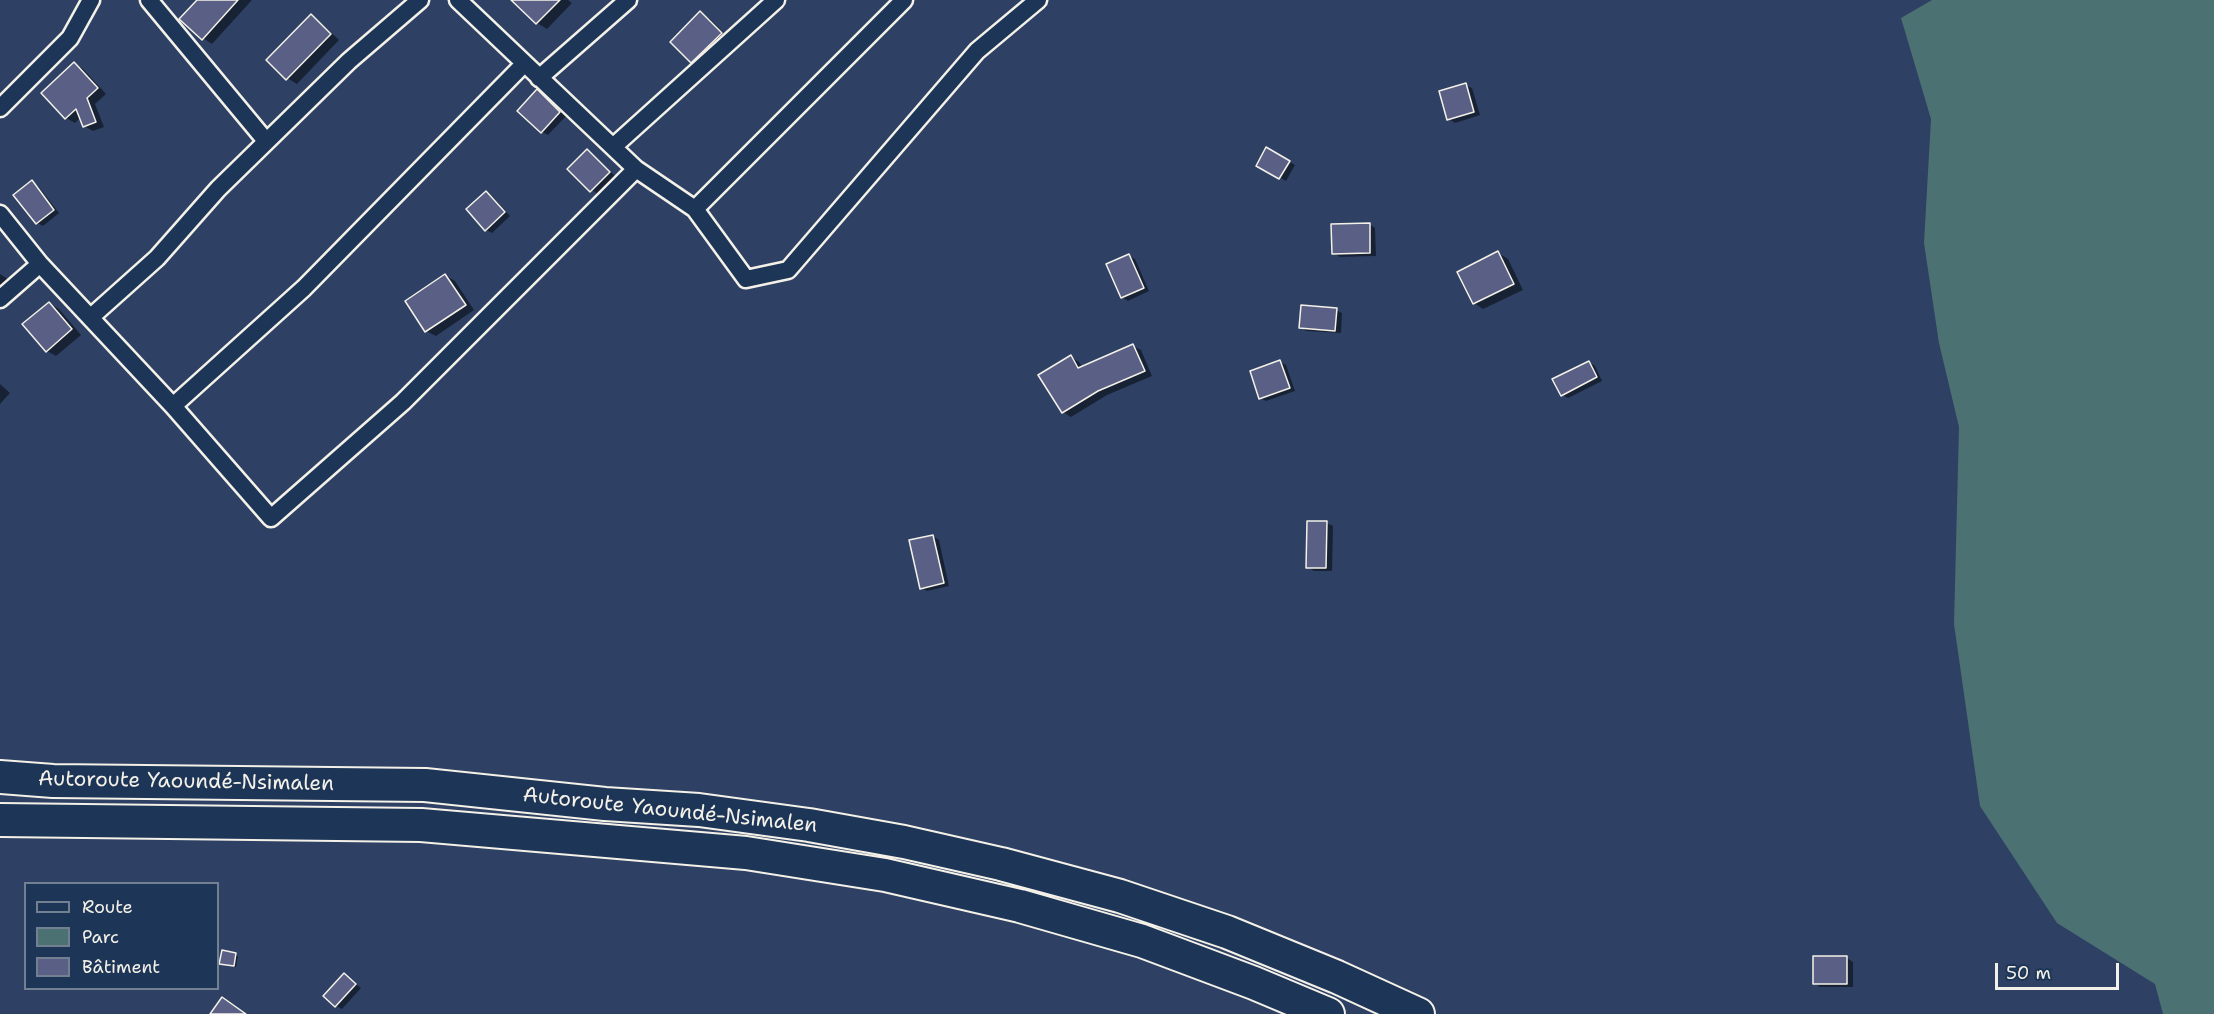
<!DOCTYPE html>
<meta charset="utf-8">
<style>
body{margin:0}
#map{position:relative;width:2214px;height:1014px;overflow:hidden;background:#2e4164;font-family:"Shantell Sans",sans-serif}
canvas{display:block}
.legend{position:absolute;left:24px;top:882px;width:195px;height:108px;box-sizing:border-box;background:#1d3557;border:2px solid #738091;margin:0;padding:8px 10px;list-style:none;font-size:18px;color:#f4f1e8}
.legend li{display:flex;align-items:center;gap:12px;height:30px}
.legend b{width:30px;border:2px solid #738091}
.scale{position:absolute;left:1995px;top:963px;width:124px;height:27px;box-sizing:border-box;border:3px solid #f4f1e8;border-top:0;padding-left:8px;font-size:18px;line-height:21px;white-space:nowrap;color:#f4f1e8;-webkit-text-stroke:4px #1d3557;paint-order:stroke}
</style>
<div id="map">
<canvas width="2214" height="1014"></canvas>
<ul class="legend">
<li><b style="height:8px;background:#1d3557"></b>Route</li>
<li><b style="height:16px;background:#4c7173"></b>Parc</li>
<li><b style="height:16px;background:#5a6085"></b>Bâtiment</li>
</ul>
<div class="scale">50 m</div>
</div>
<script>
const ctx = document.querySelector('canvas').getContext('2d');
ctx.lineJoin = 'round';
function paint(path, color) { ctx.fillStyle = color; ctx.fill(path, 'evenodd'); }
function stroke(path, color, width, dash) { ctx.strokeStyle = color; ctx.lineWidth = width; ctx.lineCap = dash ? 'butt' : 'round'; ctx.setLineDash(dash || []); ctx.stroke(path); }
function write(font, color, halo, rows, align = 'center') {
  ctx.font = font + ' "Shantell Sans",sans-serif'; ctx.lineWidth = 4.5; ctx.setLineDash([]); ctx.textBaseline = 'middle'; ctx.strokeStyle = halo; ctx.fillStyle = color; for (const [text, x, y, turn = 0] of rows) {
    ctx.save(); ctx.translate(x, y); ctx.rotate((+turn || 0) * Math.PI / 180); ctx.textAlign = isNaN(turn) ? turn : align; if (halo) ctx.strokeText(text, 0, 0); ctx.fillText(text, 0, 0); ctx.restore();
  }
}
paint(new Path2D(`
 M1932,0H2214V1014H2163L2155,984L2057,923L1980,806L1954,624L1959,427L1939,343L1924,243L1931,119L1901,18Z`), '#4c7173');
paint(new Path2D(`
 M199,0H252L212,44L203,38Z
 M515,0H568L572,3L547,29L537,23Z
 M700,13L710,19L730,39L701,67L692,62Z
 M311,16L320,22L339,40L297,84L287,78Z
 M74,64L83,69L106,94L95,104L104,127L93,131L84,126L81,117L75,123L66,118Z
 M1465,85L1472,88L1480,115L1455,123L1449,119Z
 M537,91L566,116L548,135L542,132Z
 M1267,149L1295,165L1286,181L1258,165Z
 M587,151L615,176L597,194L569,169Z
 M32,182L38,186L59,213L43,226L37,223Z
 M486,193L492,196L510,216L492,233L486,230Z
 M1369,224L1375,228L1376,256L1340,257L1334,253Z
 M1498,253L1508,259L1523,290L1483,309L1474,303Z
 M1129,256L1135,259L1149,291L1128,301L1122,297Z
 M0,274L11,281L0,290Z
 M445,275L455,281L474,310L436,336L426,331Z
 M49,303L59,309L81,335L56,356L47,351Z
 M1336,310L1342,313L1341,333L1306,331L1300,327Z
 M1133,346L1141,350L1152,376L1107,395L1071,417L1063,412L1071,357L1079,362L1082,367Z
 M1280,362L1286,365L1295,391L1266,401L1260,398Z
 M1589,362L1595,366L1602,381L1568,398L1562,395Z
 M0,384L10,393L0,404Z
 M1327,523L1333,526L1332,571H1314L1308,567Z
 M933,536L939,540L949,586L927,591L921,588Z
 M223,952L238,956L236,967L223,964Z
 M1847,958L1853,962V987H1820L1814,983Z
 M344,975L361,988L342,1009L336,1006Z`), '#0007');
const building = new Path2D(`
 M197,0H238L202,40L179,19Z
 M511,0H560L536,24Z
 M700,11L722,33L691,63L670,42Z
 M311,14L331,34L286,80L266,60Z
 M74,62L98,88L87,98L96,122L83,127L76,109L65,119L41,93Z
 M1466,83L1474,112L1447,120L1439,91Z
 M537,89L560,112L541,133L517,111Z
 M1266,147L1290,161L1279,179L1256,166Z
 M587,149L610,172L590,192L567,169Z
 M32,180L54,210L36,224L13,195Z
 M486,191L505,212L485,231L466,209Z
 M1370,223V253L1332,254L1331,224Z
 M1498,251L1514,284L1473,304L1457,272Z
 M1129,254L1144,288L1121,298L1106,264Z
 M445,274L466,305L425,332L405,301Z
 M49,302L72,329L46,352L22,324Z
 M1301,305L1337,308L1335,331L1299,328Z
 M1133,344L1145,371L1098,391L1062,413L1038,375L1071,355L1078,368Z
 M1280,360L1290,388L1259,399L1250,371Z
 M1589,361L1597,377L1561,396L1552,379Z
 M1307,521H1327L1326,568H1306Z
 M933,535L944,583L920,589L909,540Z
 M222,950L236,953L234,966L219,964Z
 M1813,956H1847V984H1813Z
 M344,973L356,984L335,1007L323,996Z
 M222,997L246,1014H210Z`);
paint(building, '#5a6085');
stroke(building, '#f4f1e8', 1.5);
const minor = new Path2D(`
 M149,0L266,141
 M458,0L636,169L695,209L746,279L788,270L977,51L1038,0
 M539,78L628,0
 M0,108L70,38L91,0
 M613,147L776,0
 M695,209L904,0
 M0,214L40,264L173,406L271,518L403,402L636,169
 M0,299L40,264
 M91,317L157,258L218,189L349,61L420,0
 M173,406L304,288L524,64`);
const motorway = new Path2D(`
 M0,777L53,781L425,785L605,804L699,810L809,825L904,842L1001,864L1120,896L1227,932L1337,977L1418,1014
 M0,820L421,825L746,853L885,875L1020,906L1142,941L1254,983L1328,1014`);
stroke(minor, '#f4f1e8', 21);
stroke(motorway, '#f4f1e8', 36);
stroke(minor, '#1d3557', 16);
stroke(motorway, '#1d3557', 32);
write('21px', '#f4f1e8', '#1d3557', [
 ["Autoroute Yaoundé-Nsimalen",186,782,1],
 ["Autoroute Yaoundé-Nsimalen",670,811,6]
]);
</script>
